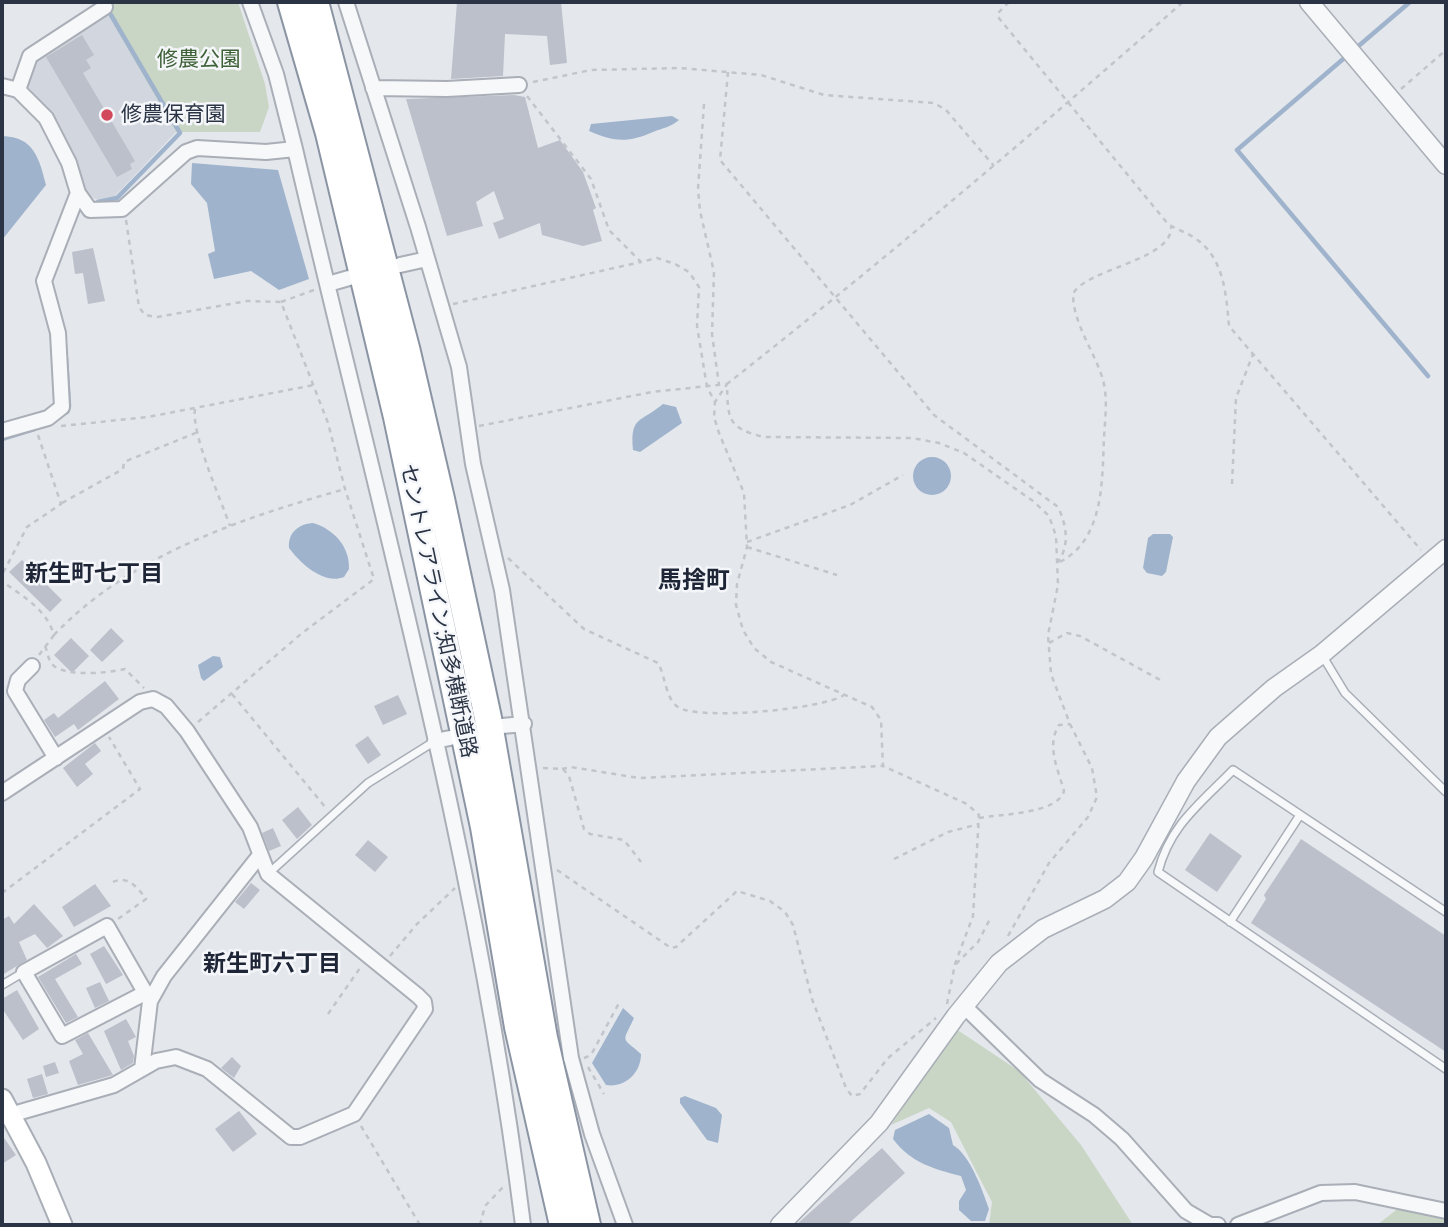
<!DOCTYPE html>
<meta charset="utf-8">
<style>
body{margin:0}
#map{position:relative;width:1448px;height:1227px;overflow:hidden;background:#e4e7ec;font-family:"PT Sans",sans-serif}
canvas{display:block}
.frame{position:absolute;inset:0;border:4px solid #2b3445;pointer-events:none}
</style>
<div id="map">
<canvas width="1448" height="1227"></canvas>
<div class="frame"></div>
</div>
<script>
const ctx = document.querySelector('canvas').getContext('2d');
ctx.lineJoin = 'round';
function paint(path, color) { ctx.fillStyle = color; ctx.fill(path, 'evenodd'); }
function stroke(path, color, width, dash) { ctx.strokeStyle = color; ctx.lineWidth = width; ctx.lineCap = dash ? 'butt' : 'round'; ctx.setLineDash(dash || []); ctx.stroke(path); }
function write(font, color, halo, rows, align = 'center') {
  ctx.font = font + ' "PT Sans","Noto Sans JP",sans-serif'; ctx.lineWidth = 5; ctx.setLineDash([]); ctx.textBaseline = 'middle'; ctx.strokeStyle = halo; ctx.fillStyle = color; for (const [text, x, y, turn = 0] of rows) {
    ctx.save(); ctx.translate(x, y); ctx.rotate((+turn || 0) * Math.PI / 180); ctx.textAlign = isNaN(turn) ? turn : align; if (halo) ctx.strokeText(text, 0, 0); ctx.fillText(text, 0, 0); ctx.restore();
  }
}
paint(new Path2D(`
 M108,13L176,132L114,197L98,200L86,195L71,155L38,98L24,83L32,60Z`), '#d2d6de');
paint(new Path2D(`
 M101,2H238L265,84L269,107L260,132H176Z
 M956,1029L1019,1071L1081,1145L1133,1225H989L992,1202L978,1175L951,1122L929,1108L891,1125Z
 M1400,1207L1446,1217V1225H1377Z`), '#c9d6c5');
paint(new Path2D(`
 M672,116L679,120C671,127 663,128 653,132C628,143 614,142 589,131L591,124Z
 M2,136C34,137 39,158 46,185L2,240Z
 M192,163L278,170L309,279L279,290L251,271L214,279L208,254L215,251L207,203L191,184Z
 M663,404L676,407L682,423L640,452L633,450C630,416 640,423 663,404Z
 M913 476a19 19 0 1 1 38 0a19 19 0 1 1-38 0Z
 M313,523C334,529 350,547 349,569L344,577C324,585 301,564 289,548C288,532 299,524 313,523Z
 M1153,534H1170L1173,537L1166,572L1162,576L1147,573L1143,568L1148,538Z
 M213,656L220,657L223,667L204,681L201,678L198,665Z
 M623,1008L634,1018C622,1044 621,1036 641,1054C641,1073 625,1088 606,1085L592,1063Z
 M685,1096L716,1108L722,1115L718,1143L707,1140L680,1103V1098Z
 M929,1114L949,1128L953,1145C970,1155 982,1189 989,1209L985,1221H971L959,1210V1201L966,1190L961,1176C934,1169 911,1163 893,1139L895,1130Z`), '#9fb4cc');
stroke(new Path2D(`
 M1355,49L1410,2
 M1349,54L1237,150L1428,376
 M98,202L117,198L180,133L111,15
 M66,358L69,406L67,412
 M2,439L34,429`), '#9fb4cc', 4.5);
paint(new Path2D(`
 M457,2H561L567,63L550,65L547,36L505,34L503,76L451,79Z
 M82,35L94,55L86,60L91,68L83,73L135,161L130,164L132,169L117,177L46,57Z
 M514,95L525,97L538,148L560,140L583,172L596,208L593,210L602,241L583,246L542,235L540,223L499,239L493,223L504,219L494,191L476,202L483,226L447,236L406,99Z
 M93,248L105,301L88,304L83,273L75,274L72,252Z
 M22,560L62,600L50,612L9,572Z
 M111,628L124,641L102,662L90,650Z
 M71,638L89,656L72,673L54,655Z
 M105,681L119,699L78,730L74,724L55,737L44,720L54,713L58,718Z
 M398,695L407,714L383,725L374,706Z
 M368,736L381,755L368,764L355,745Z
 M95,743L101,751L85,764L93,774L77,787L63,768Z
 M298,807L312,825L297,839L282,820Z
 M273,828L281,846L269,851L262,833Z
 M1210,833L1242,856L1217,892L1185,870Z
 M1301,839L1446,936V1052L1251,923L1266,899L1264,895Z
 M368,840L388,857L375,872L355,855Z
 M251,883L260,890L244,909L235,902Z
 M95,884L111,906L74,927L62,907Z
 M34,904L63,936L47,948L35,934L19,942L27,960L2,975V920L9,916L14,924Z
 M104,946L123,975L106,984L90,954Z
 M76,954L82,964L55,979L78,1017L66,1023L38,977Z
 M100,982L109,1001L95,1008L86,988Z
 M17,990L39,1029L23,1040L2,1008V999Z
 M126,1019L136,1037L128,1041L134,1056L133,1063L121,1070L104,1031Z
 M88,1033L113,1075L78,1085L69,1061L83,1054L75,1040Z
 M232,1057L241,1066L234,1078L221,1068Z
 M55,1062L59,1073L46,1077L43,1066Z
 M42,1074L48,1094L33,1098L27,1079Z
 M239,1111L257,1134L233,1152L215,1129Z
 M2,1135L16,1155L2,1164Z
 M882,1148L905,1173L847,1225H796Z`), '#bbc0ca');
const service = new Path2D(`
 M1322,655L1345,693L1446,792
 M269,873L368,783L435,741
 M1446,912L1233,770C1200,804 1170,825 1158,872L1446,1069
 M1230,922L1300,815
 M2,985L24,972`);
const minor = new Path2D(`
 M250,2L276,74L295,149C378,506 478,861 523,1225
 M346,2L418,227L459,367L473,464L502,590L571,1058L592,1134L625,1225
 M2,86L18,90L46,118L69,163L78,193L44,281L58,333L62,407L48,418L2,431
 M373,88L447,89L519,85
 M18,90L30,56L105,7
 M78,193L90,210L122,209L186,152L197,148L266,152L295,149
 M400,265L427,259
 M328,284L349,278
 M32,666L18,680L15,691L56,758
 M502,726L524,724
 M435,741L450,738
 M2,793L140,702L153,699L166,706L187,731L250,827L268,874L418,996L424,1002L425,1009L354,1114L300,1137H291L207,1069L176,1057L156,1061L114,1085L3,1117
 M150,1001L164,976L260,855
 M965,1007L1040,1080L1094,1115L1122,1139L1186,1211L1210,1225H1218
 M142,1069L150,1001L107,926L24,972L62,1036L145,993
 M1238,1225L1321,1193L1355,1192L1446,1211`);
const tertiary = new Path2D(`
 M1309,2L1446,165
 M780,1225L879,1123L956,1016L999,963L1043,929L1105,899L1127,882L1144,858L1186,781L1218,737L1274,688L1322,654L1446,549`);
const secondary = new Path2D(`
 M2,1099L36,1163L62,1225`);
const motorway = new Path2D(`
 M291,2L329,133L397,417L484,827L518,1027L563,1225
 M315,2L406,348L441,499L488,718L544,1038L587,1225`);
stroke(service, '#a9aeb7', 10);
stroke(minor, '#a9aeb7', 18);
stroke(tertiary, '#a9aeb7', 21);
stroke(secondary, '#a9aeb7', 23);
stroke(motorway, '#8b94a3', 30);
stroke(new Path2D(`
 M1009,2L998,13V17L1168,224C1176,229 1185,232 1193,237C1224,256 1226,293 1229,326L1421,550
 M728,72L720,160L934,415L1058,507C1067,526 1070,547 1057,563
 M533,82L591,70L680,68L761,75L824,95L934,103L946,110L994,166
 M1401,89L1446,50
 M527,96L591,179L609,230L641,262L657,258L675,264L689,272L699,287L697,326L707,387L715,402L714,417L719,433L744,493L747,547L737,584L736,605L743,630L754,648L771,662L872,707L881,720L883,766L967,804L979,815L973,916L955,964L947,1004
 M704,104L698,189L700,211L714,272L712,334L719,385
 M126,220L139,307L145,315L157,317L247,301L281,302L328,423L345,489L374,579L301,634L198,722
 M281,302L314,290
 M453,304L641,262
 M195,409C191,433 221,500 230,526
 M61,426L148,417L314,385
 M479,426L652,392L727,384L715,402
 M38,435L61,504L27,527L2,575L3,582C24,597 46,609 54,635L39,655
 M1232,484L1236,398L1253,354
 M62,503L123,469L124,462L198,432
 M747,542L850,505L903,475
 M747,547L837,575
 M508,558L584,629L658,663C666,677 665,698 678,707C698,721 824,709 844,695
 M1060,562C1104,539 1102,482 1104,438C1105,419 1108,399 1103,380C1095,352 1073,324 1073,294C1085,269 1173,260 1171,227
 M54,635C130,555 242,518 345,489
 M1049,643L1067,633L1080,636L1164,682
 M45,646C48,653 48,661 54,666C69,677 108,673 125,669L144,688
 M232,694L326,808
 M543,768L563,769L569,776L584,829L590,834L624,840L641,862
 M562,769L571,767L639,778L883,766
 M979,818C1000,814 1058,814 1064,791C1058,769 1046,746 1059,725L1070,724
 M894,859L948,832L979,824
 M557,870L671,948L676,947L737,891L770,901L785,912L793,925L812,999L846,1088L852,1096L860,1094L888,1058L936,1018
 M113,882C128,875 138,888 146,899L118,919
 M2,893L140,789L109,737
 M1008,936L1049,863L1088,817L1097,797L1092,768L1070,724L1051,674L1048,635L1058,585L1056,536L1049,516L1033,501L964,453L939,443L912,438L764,437C727,428 728,419 727,384C883,261 1034,133 1183,2
 M390,956L417,924L455,888
 M956,964L978,942L991,917
 M328,1014L360,968
 M584,1058L591,1055L619,1003
 M588,1067L604,1094
 M361,1126L420,1225
 M480,1225L485,1206L505,1185`), '#c2c5cb', 2.5, [5, 5]);
stroke(service, '#f7f8fa', 7);
stroke(minor, '#f7f8fa', 14);
stroke(tertiary, '#f7f8fa', 18);
stroke(secondary, '#fff', 19);
stroke(motorway, '#fff', 26);
for (const [x, y, r, color] of [
 [107,115,7,"#d1495b"]
]) { const dot = new Path2D(); dot.arc(x, y, r, 0, 2 * Math.PI); ctx.fillStyle = color; ctx.fill(dot); stroke(dot, '#f4f6f9', 2.5); }
write('21px', '#3f6138', '#f4f6f9', [
 ["修農公園",199,60]
]);
write('21px', '#2b3445', '#f4f6f9', [
 ["修農保育園",121,115]
], 'left');
write('21px', '#2b3445', '#f4f6f9', [
 ["セントレアライン;知多横断道路",438,611,78]
]);
write('bold 23px', '#1d2536', '#f4f6f9', [
 ["新生町七丁目",94,574],
 ["新生町六丁目",272,964]
]);
write('bold 24px', '#1d2536', '#f4f6f9', [
 ["馬捨町",694,581]
]);
</script>
